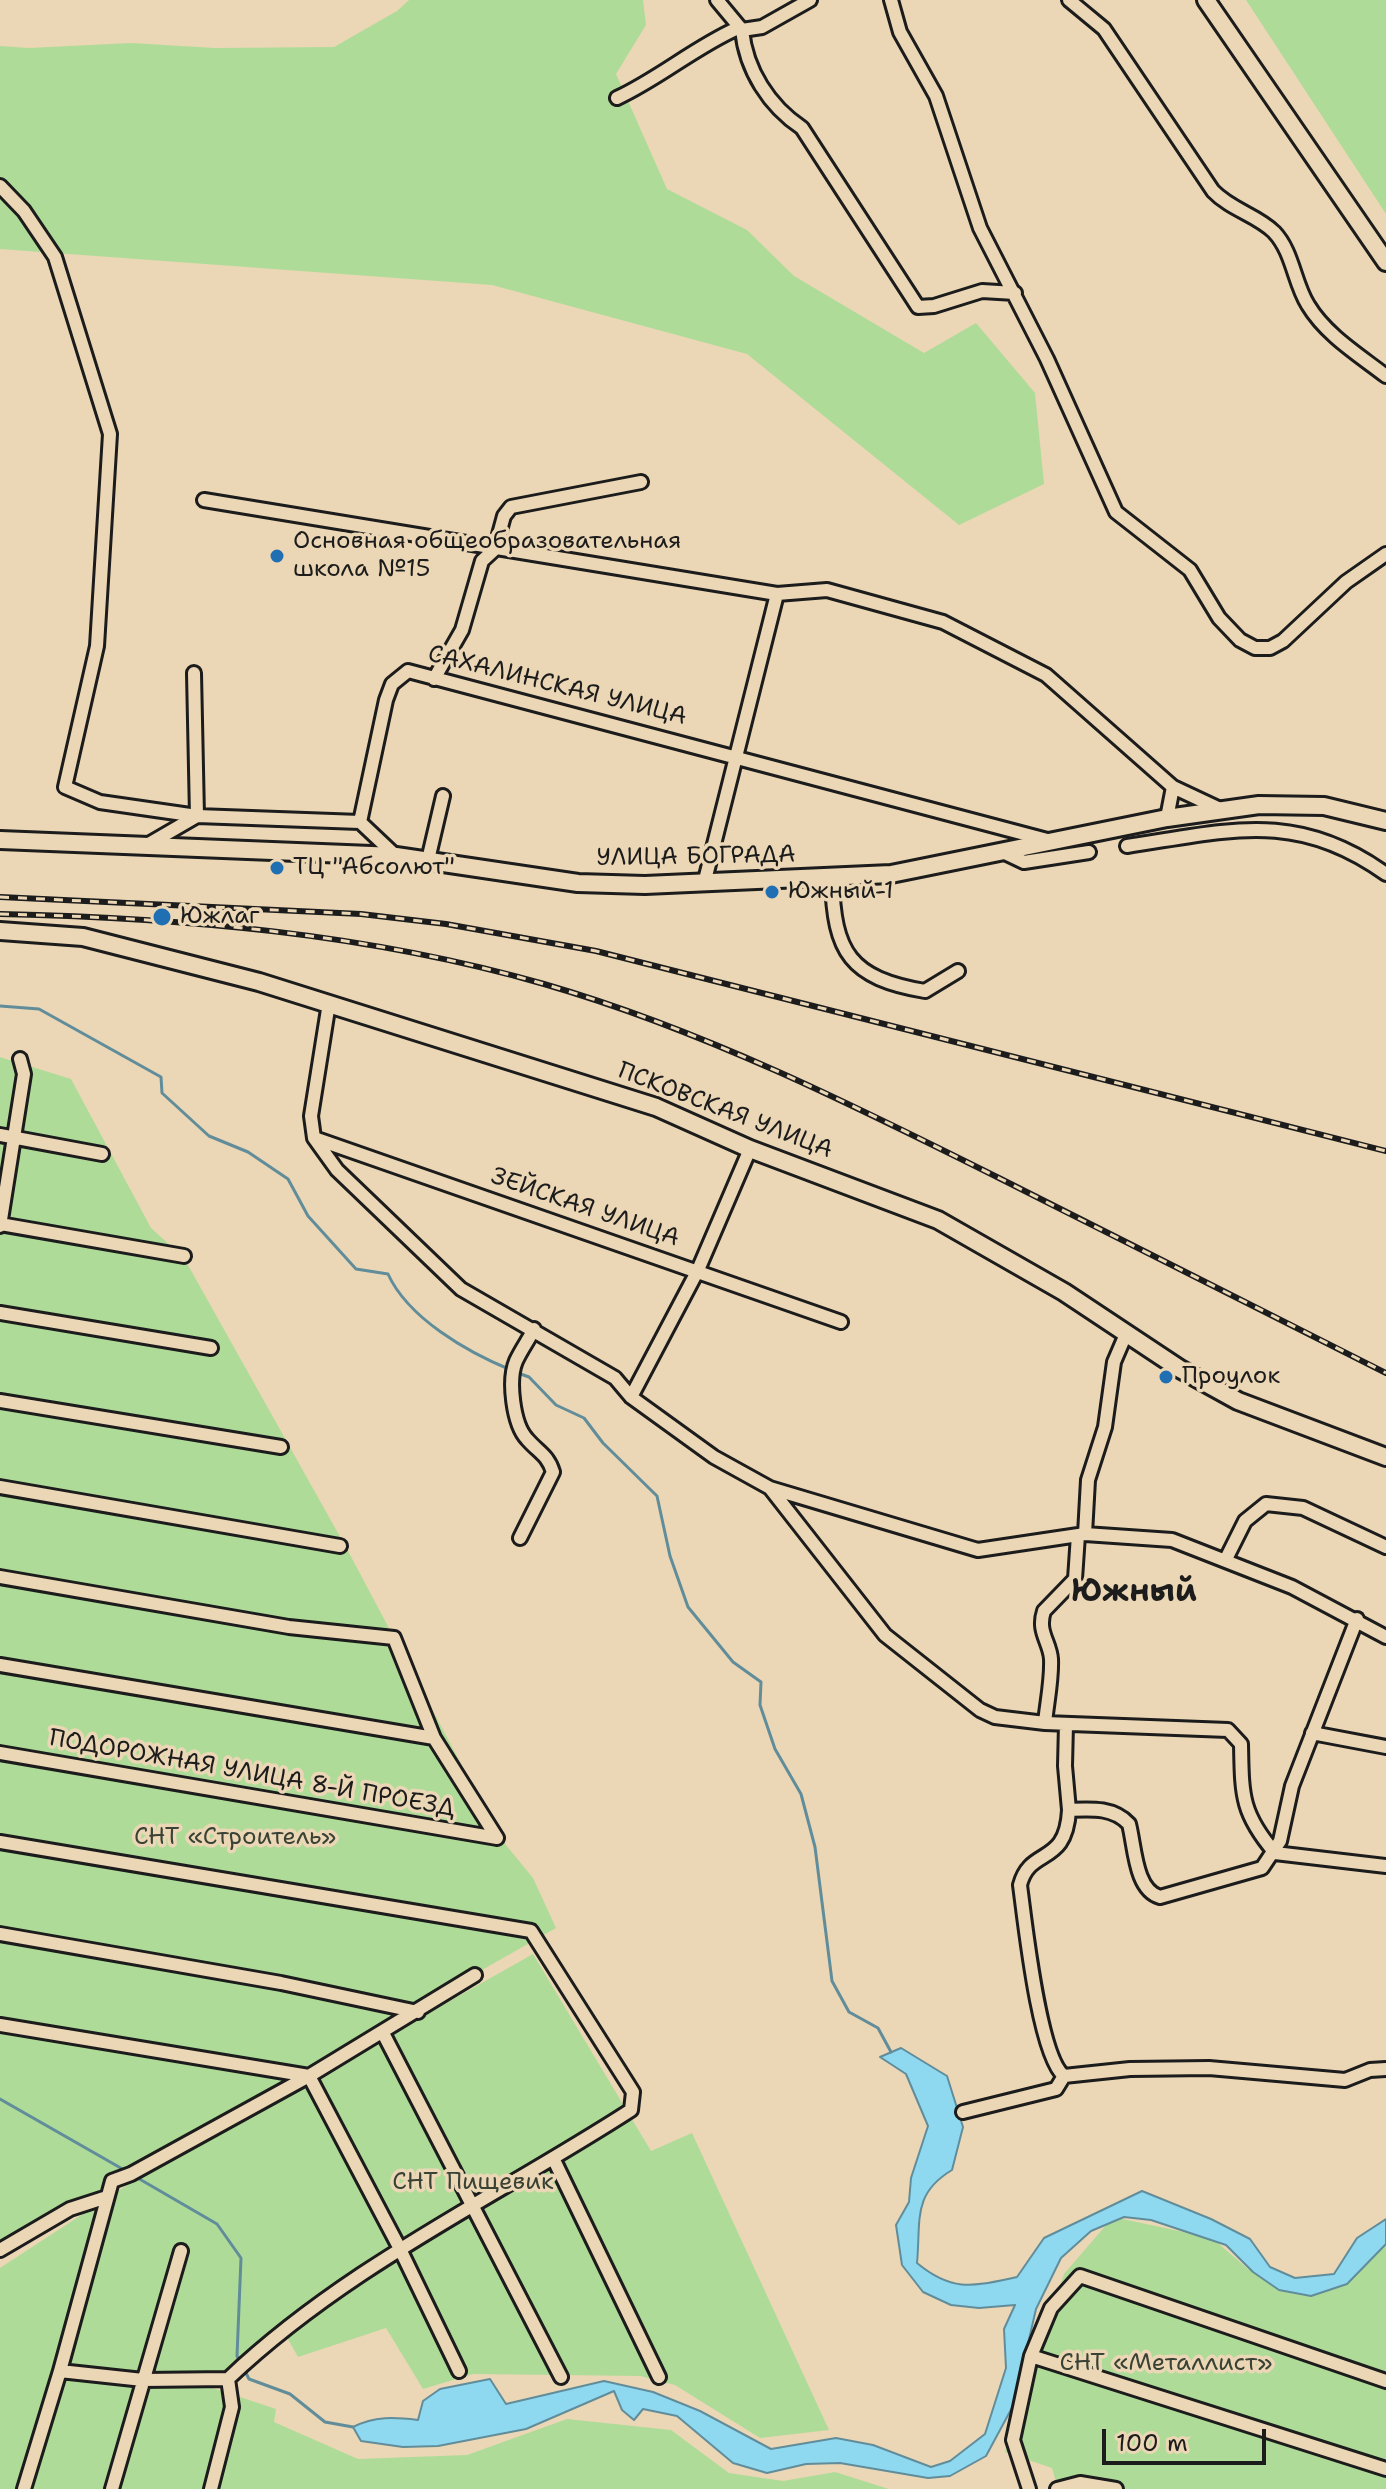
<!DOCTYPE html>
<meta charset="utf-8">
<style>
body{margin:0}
#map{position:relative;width:1386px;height:2489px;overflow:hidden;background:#ebd7b5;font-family:"Shantell Sans",sans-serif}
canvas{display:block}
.scale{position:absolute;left:1102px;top:2429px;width:164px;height:36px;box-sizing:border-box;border:4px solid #1c1c1c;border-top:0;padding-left:10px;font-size:24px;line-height:28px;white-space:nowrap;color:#1c1c1c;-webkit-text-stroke:6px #ebd7b5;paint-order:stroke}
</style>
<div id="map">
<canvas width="1386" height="2489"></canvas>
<div class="scale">100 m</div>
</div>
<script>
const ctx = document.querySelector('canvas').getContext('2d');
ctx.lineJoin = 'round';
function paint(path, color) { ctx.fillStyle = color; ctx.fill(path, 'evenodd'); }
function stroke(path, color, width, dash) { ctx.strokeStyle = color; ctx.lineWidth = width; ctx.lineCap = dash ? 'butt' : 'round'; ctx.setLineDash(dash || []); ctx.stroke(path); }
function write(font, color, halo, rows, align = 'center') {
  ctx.font = font + ' "Shantell Sans",sans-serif'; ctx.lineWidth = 7; ctx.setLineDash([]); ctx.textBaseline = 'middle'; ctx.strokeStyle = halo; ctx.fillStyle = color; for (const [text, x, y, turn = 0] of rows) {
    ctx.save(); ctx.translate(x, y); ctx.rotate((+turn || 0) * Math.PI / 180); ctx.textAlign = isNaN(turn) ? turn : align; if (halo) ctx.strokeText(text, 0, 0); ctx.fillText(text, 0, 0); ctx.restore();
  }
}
paint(new Path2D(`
 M409,0H643L646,25L616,74L667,189L747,230L794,276L924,353L976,323L1035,393L1044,484L959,525L747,354L492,285L0,249V46L29,48L131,43L215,48L334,47L397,11Z
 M1246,0H1386V214Z
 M0,1057L71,1079L151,1228L184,1258L348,1551L501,1839L533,1878L556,1928L154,2156L0,2256Z
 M533,1954L651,2151L692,2133L829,2430L760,2438L675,2385L640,2376L473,2374L423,2389L386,2328L298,2357L280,2325L213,2388L276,2409L274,2422L358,2459L467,2455L567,2419L671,2430L729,2473L783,2481L835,2472L889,2489H0V2268L147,2172Z
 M1113,2217L1212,2238L1248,2269L1296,2291L1360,2267L1386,2245V2489H1058L1052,2468L1005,2452L1064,2274Z`), '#afdb99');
const water = new Path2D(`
 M901,2048L947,2076L963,2127L952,2170C912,2194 921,2220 917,2263C953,2293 974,2286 1017,2277L1044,2238L1142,2191L1211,2219L1250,2239L1270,2267L1295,2278L1334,2274L1357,2238L1386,2219V2244L1347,2284L1311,2296L1279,2290L1253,2272L1226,2245L1151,2220L1124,2217L1091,2231L1061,2258L1036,2309L1014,2404L986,2456L950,2476L928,2478L840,2463L806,2464L767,2473L733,2463L677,2416L643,2409L634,2420L622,2410L614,2391L526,2429L438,2446L403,2447L361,2441L353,2427C375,2416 394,2417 418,2420L423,2401L440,2389L490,2379L506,2404L604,2381L653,2392L700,2411L771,2449L836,2438L873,2445L931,2467L950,2461L985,2434L1006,2368L1004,2329L1015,2305L979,2308L951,2305L923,2292L902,2265L896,2225L909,2202L911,2178L928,2126L906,2074L880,2057Z`);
paint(water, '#8fd9f0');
stroke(water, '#618d9b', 2);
stroke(new Path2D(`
 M0,1006L39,1009L161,1077L162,1093L209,1136L248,1152L288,1179L308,1216L356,1269L388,1274C408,1318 467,1352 511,1370
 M518,1373L529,1377L556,1405L584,1418L603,1443L657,1496L670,1556L688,1607L733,1662L761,1682L760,1705L775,1749L801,1794L815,1847L832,1981L849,2012L878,2028L891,2052
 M0,2099L126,2171
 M136,2177L217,2224L241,2258L237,2356L240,2362
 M244,2369L249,2379L290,2394L325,2422L353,2427`), '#618d9b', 3);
const street = new Path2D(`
 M717,0L742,30L762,27L810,0
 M891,0L900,32L936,96L980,228L1047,359L1116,512L1190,570L1219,618L1240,640L1255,648H1270L1283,641L1346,582L1386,554
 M1069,0L1104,29L1213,191C1231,210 1257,215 1274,232C1293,252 1294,283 1308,305C1326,335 1359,355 1386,376
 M742,30C746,70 769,106 802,128L918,307L934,306L982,291L1015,293
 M617,98C660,78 695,47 738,28
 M0,186L24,211L55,257L110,434L97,646L65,787L100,802L197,816L147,845
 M204,500L777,594L827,590L943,622L1046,675L1173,787L1222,810
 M194,673L197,816L360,822L386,700L392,684L408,671L1051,841
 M434,679L462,630L482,561L495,549L504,516L511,507L641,482
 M1167,818L1173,787
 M360,822L396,856
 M1127,846C1228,831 1296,809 1386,874
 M1003,852L1024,862L1089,852
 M428,860L443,796
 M832,879C834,953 850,978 925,991L958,971
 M704,884L777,594
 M329,1003L311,1116L314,1138L337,1170L461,1289L615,1378L631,1397L714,1457L770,1488L978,1550L1085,1534L1172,1540L1292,1587L1386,1637
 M0,1135L102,1154
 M314,1138L841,1322
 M0,1224L184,1256
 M0,1226L24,1074L20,1059
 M0,1313L211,1348
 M631,1397L698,1270L750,1149
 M0,1401L281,1447
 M0,1487L340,1546
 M770,1488L885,1635L980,1710L995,1717L1045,1723L1228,1730L1241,1744C1242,1795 1241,1813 1275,1853L1386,1866
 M1085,1534L1088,1480L1105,1427L1114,1362L1126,1334
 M520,1538L553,1472C548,1455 538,1452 527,1439C513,1424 508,1380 516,1361C521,1350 529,1339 534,1329
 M1226,1559L1245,1521L1266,1504L1303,1508L1386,1547
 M0,1577L289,1627L394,1638L434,1738L497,1838
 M0,1665L434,1738
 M1045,1723C1047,1702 1052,1680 1051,1659C1050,1642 1037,1632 1044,1611L1075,1579L1078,1535
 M1066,1724L1065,1766L1069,1810
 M1312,1733L1386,1747
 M0,1753L497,1838
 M0,1842L531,1931L633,2092L631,2110C495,2198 347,2266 228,2379L232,2407L211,2489
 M0,1934L281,1983L418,2012
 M0,2025L309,2076L399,2247L459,2371
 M383,2033L561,2377
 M1064,2076C1039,2056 1025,1922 1020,1885C1030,1846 1066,1867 1069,1810C1091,1809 1113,1807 1129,1824C1135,1847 1135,1890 1160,1897L1262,1868L1280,1841L1292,1786L1357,1619
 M963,2112L1056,2089L1064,2076L1130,2069L1209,2068L1345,2080L1370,2070L1386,2069
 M554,2160L659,2377
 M0,2250L70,2209L107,2197
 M1031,2356L1386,2469
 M228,2379L143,2380L60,2371L112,2181L131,2174L309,2076L475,1975
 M24,2489L60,2371
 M112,2489L181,2251
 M1029,2489L1013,2440L1031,2356L1051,2308L1080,2276L1386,2381
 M1057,2489L1080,2483L1116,2489`);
const secondary = new Path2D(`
 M1206,0L1386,262
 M0,840L396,856L578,883L645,885L891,874L1167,818L1259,805L1324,806L1386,821
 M0,931L83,937L259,982L656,1107L750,1149L938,1220L1064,1292L1180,1369L1238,1401L1386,1457`);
stroke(street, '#1c1c1c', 18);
stroke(secondary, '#1c1c1c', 22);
stroke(street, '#ebd7b5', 12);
stroke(secondary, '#ebd7b5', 16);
const rail = new Path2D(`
 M0,897L361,914L446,924L596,951L1386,1151
 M0,914C183,918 366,933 544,984C703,1030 853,1105 1001,1179C1129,1244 1258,1308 1386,1373`);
stroke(rail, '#1c1c1c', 6);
stroke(rail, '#ebd7b5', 3, [9]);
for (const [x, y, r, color] of [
 [277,556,8,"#1f6fb2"],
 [277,868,8,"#1f6fb2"],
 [772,892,8,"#1f6fb2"],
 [162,917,10,"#1f6fb2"],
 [1166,1377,8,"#1f6fb2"]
]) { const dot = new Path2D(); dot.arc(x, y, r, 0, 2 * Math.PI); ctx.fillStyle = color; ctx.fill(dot); stroke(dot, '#ebd7b5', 3); }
write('24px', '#1c1c1c', '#ebd7b5', [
 ["Основная общеобразовательная",293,542],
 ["школа №15",293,570],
 ["ТЦ \"Абсолют\"",293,868],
 ["Южный-1",788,892],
 ["Южлаг",180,917],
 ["Проулок",1182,1377]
], 'left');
write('24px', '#1c1c1c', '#ebd7b5', [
 ["САХАЛИНСКАЯ УЛИЦА",557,686,14],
 ["УЛИЦА БОГРАДА",696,857,-1],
 ["ПСКОВСКАЯ УЛИЦА",725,1111,21],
 ["ЗЕЙСКАЯ УЛИЦА",585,1208,19],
 ["ПОДОРОЖНАЯ УЛИЦА 8-Й ПРОЕЗД",252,1774,10]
]);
write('24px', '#394235', '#ebd7b5', [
 ["СНТ «Строитель»",235,1838],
 ["СНТ Пищевик",473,2183],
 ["СНТ «Металлист»",1166,2364]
]);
write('bold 32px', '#1c1c1c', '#ebd7b5', [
 ["Южный",1134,1593]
]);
</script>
